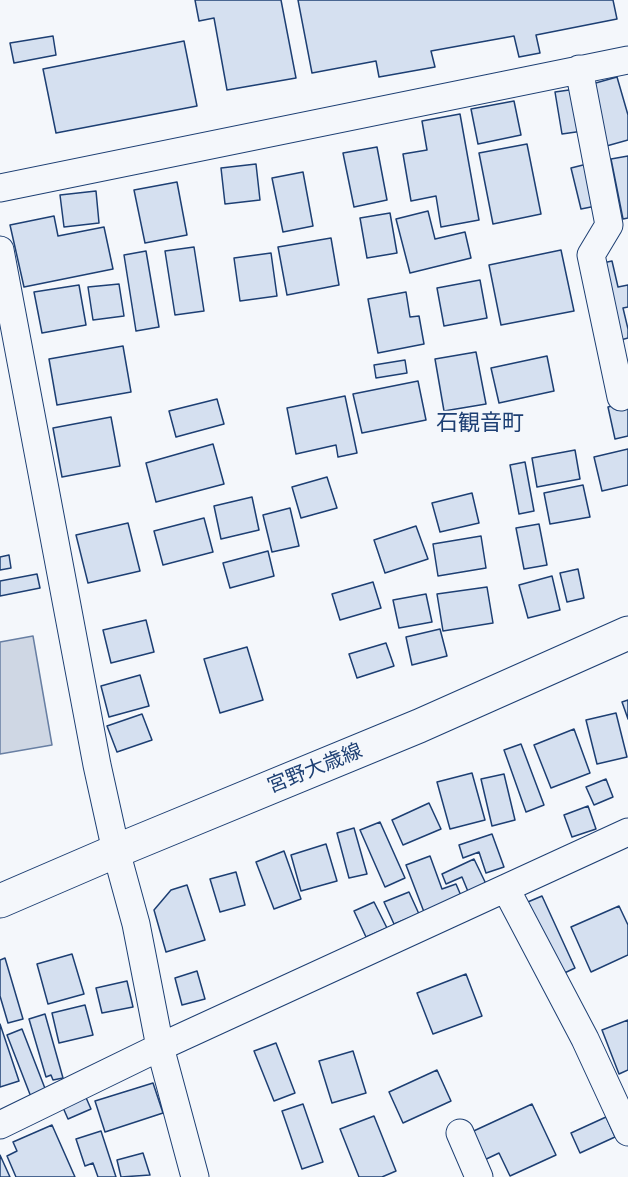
<!DOCTYPE html>
<meta charset="utf-8">
<style>
body{margin:0}
canvas{display:block;background:#f4f7fb}
</style>
<canvas width="628" height="1177"></canvas>
<script>
const ctx = document.querySelector('canvas').getContext('2d');
ctx.lineJoin = 'round';
function paint(path, color) { ctx.fillStyle = color; ctx.fill(path, 'evenodd'); }
function stroke(path, color, width, dash) { ctx.strokeStyle = color; ctx.lineWidth = width; ctx.lineCap = dash ? 'butt' : 'round'; ctx.setLineDash(dash || []); ctx.stroke(path); }
function write(font, color, halo, rows, align = 'center') {
  ctx.font = font + ' Karla,"Noto Sans JP",sans-serif'; ctx.lineWidth = 4.5; ctx.setLineDash([]); ctx.textBaseline = 'middle'; ctx.strokeStyle = halo; ctx.fillStyle = color; for (const [text, x, y, turn = 0] of rows) {
    ctx.save(); ctx.translate(x, y); ctx.rotate((+turn || 0) * Math.PI / 180); ctx.textAlign = isNaN(turn) ? turn : align; if (halo) ctx.strokeText(text, 0, 0); ctx.fillText(text, 0, 0); ctx.restore();
  }
}
const water = new Path2D(`
 M33,636L52,745L0,754V642Z`);
paint(water, '#cfd7e4');
stroke(water, '#687fa3', 1.5);
const building = new Path2D(`
 M195,0H281L296,78L227,90L214,18L199,21Z
 M298,0H613L617,19L536,35L540,53L519,57L514,36L431,51L435,67L379,77L376,61L312,73Z
 M53,36L56,55L14,63L10,43Z
 M184,41L197,106L56,133L43,69Z
 M617,77L628,115V140L603,147L585,86Z
 M576,89L583,131L562,134L555,92Z
 M514,101L521,135L478,144L471,109Z
 M460,114L479,220L441,227L436,196L411,201L403,154L427,150L422,121Z
 M527,144L541,214L493,224L479,153Z
 M377,147L387,200L354,207L343,153Z
 M628,156V218L623,219L611,159Z
 M591,163L601,205L581,209L571,168Z
 M256,164L260,200L225,204L221,168Z
 M303,172L313,226L283,232L272,178Z
 M177,182L187,235L145,243L134,190Z
 M96,191L99,223L64,227L60,195Z
 M428,211L435,239L465,232L471,258L410,273L396,219Z
 M390,213L397,253L367,258L360,218Z
 M54,216L58,236L104,227L113,269L24,287L10,225Z
 M331,238L339,285L287,295L278,247Z
 M194,247L204,311L175,315L165,251Z
 M561,250L574,311L501,325L489,265Z
 M146,251L159,327L136,331L124,255Z
 M271,253L277,296L240,301L234,258Z
 M612,261L618,287L628,285V307L623,308L628,329V338L617,341L598,264Z
 M480,280L487,318L444,326L437,288Z
 M119,284L124,316L93,320L88,287Z
 M79,285L86,325L42,333L34,292Z
 M406,292L410,317L419,316L424,344L378,353L368,299Z
 M123,346L131,392L57,405L49,359Z
 M476,352L486,404L444,411L435,359Z
 M547,356L554,391L499,403L491,368Z
 M405,360L407,373L376,378L374,365Z
 M418,381L426,420L362,433L353,394Z
 M345,396L357,453L338,457L336,445L296,454L287,408Z
 M217,399L224,424L176,437L169,411Z
 M628,402V436L615,439L608,407Z
 M111,417L120,466L62,477L53,428Z
 M213,444L224,484L156,502L146,463Z
 M628,449V485L602,491L594,457Z
 M575,450L580,479L537,487L532,458Z
 M525,462L534,511L519,514L510,465Z
 M327,477L337,508L301,518L292,487Z
 M583,485L590,517L550,524L544,493Z
 M472,493L479,523L440,532L432,503Z
 M252,497L259,530L221,539L214,506Z
 M290,508L299,546L272,552L263,515Z
 M204,518L213,552L163,565L154,531Z
 M128,523L140,571L88,583L76,535Z
 M539,524L547,565L524,569L516,528Z
 M416,526L428,559L385,573L374,540Z
 M481,536L486,568L438,576L433,544Z
 M268,551L274,576L230,588L223,563Z
 M9,555L11,568L0,570V557Z
 M578,569L584,598L567,602L560,573Z
 M37,574L40,588L0,596V581Z
 M552,576L560,610L528,618L519,585Z
 M373,582L381,608L340,620L332,594Z
 M487,587L493,623L443,631L437,594Z
 M426,594L432,622L399,628L393,600Z
 M146,620L154,652L111,663L103,630Z
 M440,629L447,656L412,665L406,637Z
 M386,643L394,666L357,678L349,654Z
 M247,647L263,700L220,713L204,659Z
 M140,675L149,706L109,717L101,686Z
 M628,700V719L622,702Z
 M616,713L627,757L597,764L586,720Z
 M142,714L152,740L117,752L107,726Z
 M574,729L590,773L551,788L534,745Z
 M521,744L544,805L526,812L504,750Z
 M472,773L485,820L450,829L437,782Z
 M504,774L515,820L492,826L481,779Z
 M606,779L613,797L594,805L586,787Z
 M429,803L441,829L403,845L392,820Z
 M588,806L596,829L572,837L564,815Z
 M380,822L405,878L385,887L360,830Z
 M354,828L367,874L349,878L337,833Z
 M492,834L504,867L486,873L479,852L463,858L459,845Z
 M326,844L337,881L301,891L291,855Z
 M284,851L301,899L274,909L256,862Z
 M430,856L442,889L456,884L462,898L424,912L406,865Z
 M474,859L487,886L469,894L462,877L446,884L442,874Z
 M236,872L245,905L220,912L210,879Z
 M187,885L205,940L166,952L154,910L171,890Z
 M409,892L419,914L394,924L384,902Z
 M542,896L575,968L556,977L523,904Z
 M374,902L387,928L366,937L354,911Z
 M619,906L628,925V955L591,972L571,927Z
 M72,954L84,994L48,1004L37,964Z
 M5,958L23,1019L8,1023L0,996V960Z
 M197,971L205,999L182,1005L175,978Z
 M466,974L482,1016L433,1034L417,993Z
 M127,981L133,1007L102,1013L96,988Z
 M85,1005L93,1035L59,1043L52,1013Z
 M45,1014L63,1078L53,1080L51,1075L46,1077L29,1019Z
 M628,1020V1070L619,1074L602,1030Z
 M0,1024L19,1081L0,1087Z
 M22,1029L46,1091L31,1097L7,1035Z
 M276,1043L295,1093L274,1101L254,1051Z
 M353,1051L366,1093L332,1103L319,1061Z
 M437,1070L451,1101L403,1123L389,1092Z
 M153,1083L163,1113L105,1132L95,1101Z
 M84,1093L91,1109L68,1119L61,1103Z
 M303,1104L323,1162L302,1169L282,1111Z
 M532,1104L556,1155L510,1176L499,1153L478,1163L465,1135Z
 M374,1116L396,1171L382,1177H359L340,1129Z
 M606,1117L615,1137L580,1153L571,1133Z
 M52,1125L75,1177H16L7,1156L17,1151L13,1142Z
 M101,1131L116,1177H98L93,1163L85,1166L76,1139Z
 M143,1153L150,1175L121,1177L117,1160Z
 M0,1155L10,1177H0Z`);
paint(building, '#d5e0f0');
stroke(building, '#1d3f73', 1.5);
const minor = new Path2D(`
 M579,69L609,225L591,255L621,397
 M0,188L628,60
 M0,250L97,765L116,851L136,924L160,1047L195,1177
 M506,889L585,1039L628,1132
 M0,1125L160,1047L628,832
 M460,1133L479,1177`);
const secondary = new Path2D(`
 M0,901L116,851L419,726L628,633`);
stroke(minor, '#1d3f73', 29);
stroke(secondary, '#1d3f73', 35);
stroke(minor, '#f4f7fb', 27);
stroke(secondary, '#f4f7fb', 33);
write('20px', '#1d3f73', '#f4f7fb', [
 ["宮野大歳線",315,769,-22]
]);
write('22px', '#1d3f73', '#f4f7fb', [
 ["石観音町",480,424]
]);
</script>
